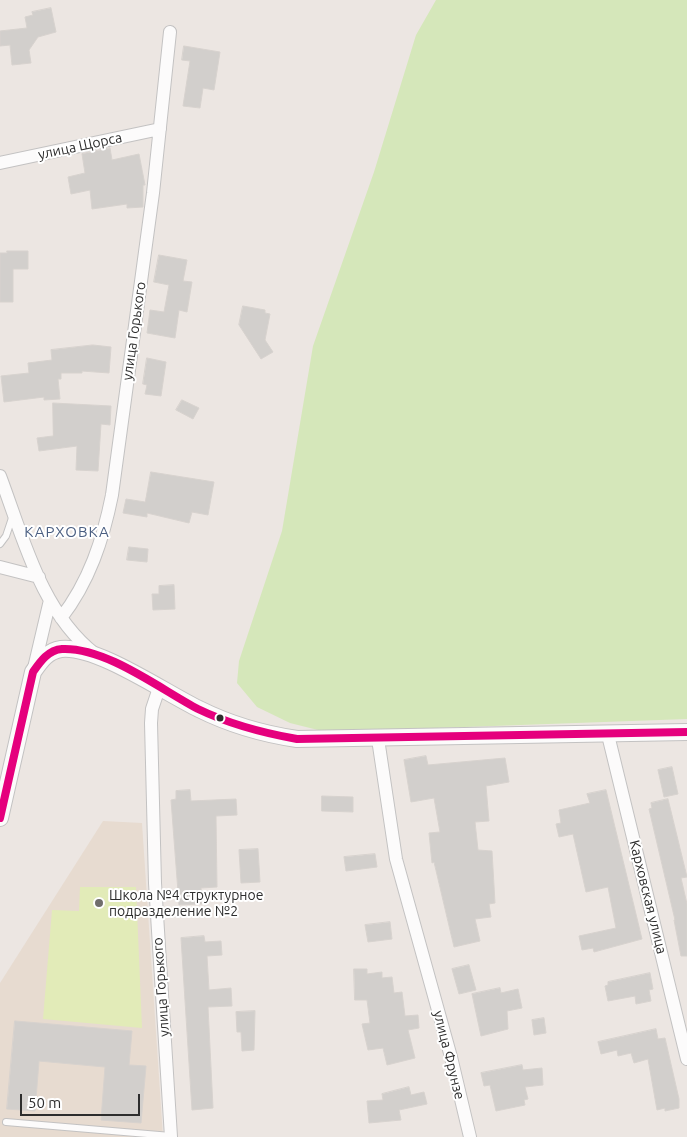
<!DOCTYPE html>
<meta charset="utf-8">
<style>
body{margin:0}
#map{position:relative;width:687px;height:1137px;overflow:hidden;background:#ece6e2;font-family:Ubuntu,sans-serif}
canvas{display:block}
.scale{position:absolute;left:20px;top:1094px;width:120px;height:22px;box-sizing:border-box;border:2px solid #2d2d2d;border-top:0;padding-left:6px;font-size:15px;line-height:18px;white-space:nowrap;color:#2d2d2d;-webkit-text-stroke:4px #fff;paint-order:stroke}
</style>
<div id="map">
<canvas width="687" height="1137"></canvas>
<div class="scale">50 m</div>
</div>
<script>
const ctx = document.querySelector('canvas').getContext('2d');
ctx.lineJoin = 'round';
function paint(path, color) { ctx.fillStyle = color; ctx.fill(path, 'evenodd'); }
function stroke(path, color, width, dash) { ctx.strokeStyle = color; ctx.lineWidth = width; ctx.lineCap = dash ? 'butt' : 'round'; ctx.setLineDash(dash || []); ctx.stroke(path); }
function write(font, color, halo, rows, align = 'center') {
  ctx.font = font + ' Ubuntu,sans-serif'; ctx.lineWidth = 4; ctx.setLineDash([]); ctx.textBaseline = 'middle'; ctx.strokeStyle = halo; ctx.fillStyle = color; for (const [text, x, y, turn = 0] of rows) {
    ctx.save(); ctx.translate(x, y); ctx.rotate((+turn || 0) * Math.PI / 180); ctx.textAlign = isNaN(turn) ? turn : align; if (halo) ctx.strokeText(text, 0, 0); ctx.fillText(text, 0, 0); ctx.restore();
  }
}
paint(new Path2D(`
 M103,821L142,823L163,1137H0V983Z`), '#e7dbd0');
paint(new Path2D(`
 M436,0H687V719L326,732L290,723L257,707L237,683L239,661L282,531L313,346L374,172L416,35Z`), '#d5e7ba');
paint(new Path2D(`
 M80,887H136L142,1028L43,1019L52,910L79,911Z`), '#e2ebb8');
const building = new Path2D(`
 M51,8L56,32L38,37L29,50L31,63L12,65L10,45L0,46V31L27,28L25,17L33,15L32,12Z
 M184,46L220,52L214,90L203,88L200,108L183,106L190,61L182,60Z
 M110,148L112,160L139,154L145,185H143V207L127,208V204L92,209L90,190L71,194L68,177L85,173L82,154Z
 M7,251H28V269H13V302H0V253H7Z
 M159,255L187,260L183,281L192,282L187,312L179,310L175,338L147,333L150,310L164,312L169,285L154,282Z
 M243,306L265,310V313L270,314L265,340L273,352L261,359L239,325Z
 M93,345L111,347L109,373L82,371V373H61V379H58L60,399L44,400V397L4,402L1,376L29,373L28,363L52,360L51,350Z
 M147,358L166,362L161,396L145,394L147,385L143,384Z
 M182,400L199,408L193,419L176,410Z
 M53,403L111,406L110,425L101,424L98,471L76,470L77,446L39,451L37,438L53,436Z
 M151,472L214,482L208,515L192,512L189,523L147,513V517L123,513L126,499L145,502Z
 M129,547L148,549L147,562L127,560Z
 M174,585L175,609L153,610L152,594H159V586Z
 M426,756L428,765L505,758L509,782L486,786L489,821L475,822L478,850L492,851L495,903L489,904L491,917L475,919L480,941L454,947L434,862L432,863L429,833L440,832L434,798L411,802L404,760Z
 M672,767L678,794L664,797L658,770Z
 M190,790L191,801L236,799L237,815L216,816L217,887L201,888L202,904L179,905L171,800L176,799V791Z
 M606,790L642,939L594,952L593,948L582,950L579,936L616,928L608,887L586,892L573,834L559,837L556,824L561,823L559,810L590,803L587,794Z
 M322,796L353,797V812L322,811Z
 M668,799L687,877L681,878L687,904V956H681L674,920H675L649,809L652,808L651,803Z
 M258,849L260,882L241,883L239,850Z
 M375,854L377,867L346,871L344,857Z
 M390,922L392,939L368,942L365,925Z
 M204,936L205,942L221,941L222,955L207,956L209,990L231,988L232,1006L208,1007L213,1108L192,1110L181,938Z
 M469,965L476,990L459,994L452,969Z
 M354,969H367V974L382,972V978L392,977L394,993L402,992L405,1016L418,1015L419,1028L408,1030L415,1058L387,1065L383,1048L368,1050L362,1024L370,1023L367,1000H355Z
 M650,973L653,989L649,990L651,1001L636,1004L635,996L608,1001L605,986L608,985V982Z
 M500,988L501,993L518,989L522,1008L507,1011L508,1029L481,1036L472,994Z
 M255,1011L254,1050L242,1051L241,1032H237L236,1012Z
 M544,1018L546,1033L534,1035L532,1020Z
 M15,1021L132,1031L129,1065L146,1066L141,1123L101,1120L105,1067L39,1061L35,1111L7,1109Z
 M656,1029L658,1039L665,1038L679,1099V1108L665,1111V1108L657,1110L648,1059L634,1063L631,1053L618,1056L617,1050L601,1054L598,1042Z
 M522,1065L523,1070L542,1068L543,1085L525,1087L528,1099L524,1100L525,1105L496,1111L490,1085L484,1086L481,1073Z
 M409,1087L411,1095L424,1092L427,1104L399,1110L401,1120L369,1123L367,1101L383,1100L382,1094Z`);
paint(building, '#d2cfcc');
stroke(building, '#d7d2ce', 1);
const service = new Path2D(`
 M0,544L6,536L12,518
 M6,1122L171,1136`);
const minor = new Path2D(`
 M0,163L160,129
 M0,476C23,537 41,612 95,654
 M0,567L39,577
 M61,618C89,582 103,540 112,495L153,193L170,32
 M34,668L50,600
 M159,688L152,709L151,723L155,883L171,1137
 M608,735L687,1059
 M378,739L396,859L451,1057L470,1137`);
const tertiary = new Path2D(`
 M0,818L33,672C40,662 47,651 61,649C97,645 165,693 199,709C231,725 263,734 297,739L687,732`);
stroke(service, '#c3c2c2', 8);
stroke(minor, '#c3c2c2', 14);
stroke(tertiary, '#c3c2c2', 18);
stroke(service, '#fcfbfb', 6);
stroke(minor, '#fcfbfb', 12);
stroke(tertiary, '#fcfbfb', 16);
stroke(new Path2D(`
 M0,818L33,672C40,662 48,650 62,649C106,647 160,689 198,709C229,724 263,733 297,739L687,732`), '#e5007d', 8);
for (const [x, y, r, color] of [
 [220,718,4.5,"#2d2d2d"],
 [99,903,5,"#706e6c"]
]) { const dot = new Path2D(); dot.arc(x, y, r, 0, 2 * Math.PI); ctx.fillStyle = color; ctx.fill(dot); stroke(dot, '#fff', 2); }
write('14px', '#2d2d2d', '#fff', [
 ["улица Щорса",80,146,-12],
 ["улица Горького",134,331,-82],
 ["Карховская улица",648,897,76],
 ["улица Горького",161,987,-94],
 ["улица Фрунзе",449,1055,76]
]);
write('14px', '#2d2d2d', '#fff', [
 ["Школа №4 структурное",109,895],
 ["подразделение №2",109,911]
], 'left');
ctx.letterSpacing = '1px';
write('15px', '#4a5e81', '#fff', [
 ["КАРХОВКА",67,532]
]);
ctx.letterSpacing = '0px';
</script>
